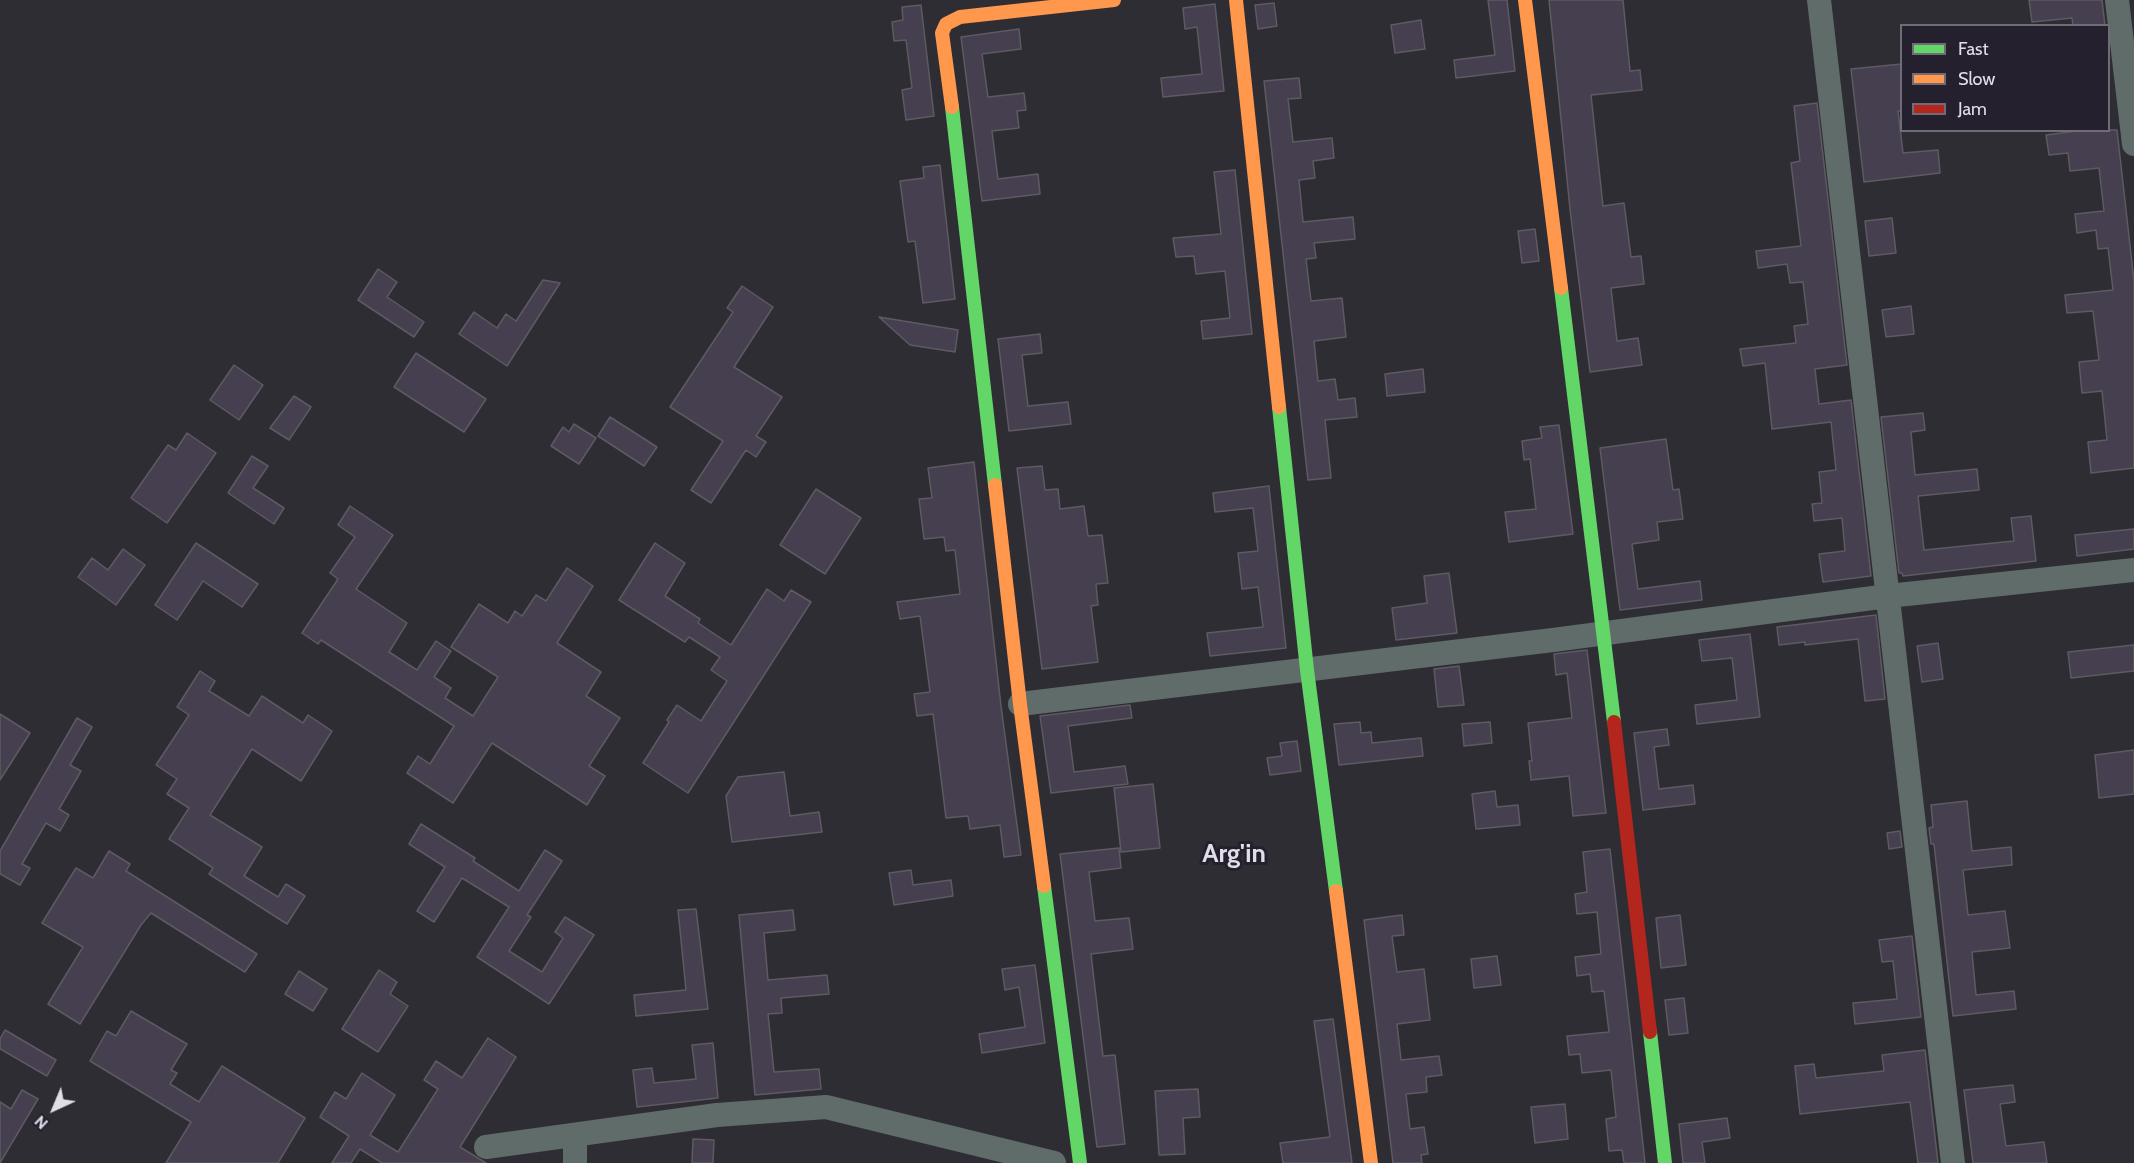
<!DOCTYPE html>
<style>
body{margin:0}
#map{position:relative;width:2134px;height:1163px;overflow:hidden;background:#2f2d34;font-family:Cabin,sans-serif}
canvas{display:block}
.legend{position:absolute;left:1900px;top:24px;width:210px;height:108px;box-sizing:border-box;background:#24202d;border:2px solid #6f6c77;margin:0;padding:8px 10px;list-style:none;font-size:18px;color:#e0dee7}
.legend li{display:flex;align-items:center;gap:12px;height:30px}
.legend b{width:30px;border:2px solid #6f6c77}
.north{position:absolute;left:24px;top:1079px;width:60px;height:60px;-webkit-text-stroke:4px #24202d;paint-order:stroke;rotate:224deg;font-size:16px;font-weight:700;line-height:24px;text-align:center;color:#e0dee7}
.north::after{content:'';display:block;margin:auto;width:21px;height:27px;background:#e0dee7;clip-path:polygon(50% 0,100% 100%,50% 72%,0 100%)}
</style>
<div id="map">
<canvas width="2134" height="1163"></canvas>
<ul class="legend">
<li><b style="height:8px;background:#63d668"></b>Fast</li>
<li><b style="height:8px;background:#ff974d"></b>Slow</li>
<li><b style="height:8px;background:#b3261e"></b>Jam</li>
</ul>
<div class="north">N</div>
</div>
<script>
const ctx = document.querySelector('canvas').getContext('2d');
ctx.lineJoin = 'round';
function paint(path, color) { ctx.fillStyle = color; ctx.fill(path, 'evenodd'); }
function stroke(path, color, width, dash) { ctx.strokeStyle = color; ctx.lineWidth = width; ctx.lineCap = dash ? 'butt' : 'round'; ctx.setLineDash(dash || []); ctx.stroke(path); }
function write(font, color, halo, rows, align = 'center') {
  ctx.font = font + ' Cabin,sans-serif'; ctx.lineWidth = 6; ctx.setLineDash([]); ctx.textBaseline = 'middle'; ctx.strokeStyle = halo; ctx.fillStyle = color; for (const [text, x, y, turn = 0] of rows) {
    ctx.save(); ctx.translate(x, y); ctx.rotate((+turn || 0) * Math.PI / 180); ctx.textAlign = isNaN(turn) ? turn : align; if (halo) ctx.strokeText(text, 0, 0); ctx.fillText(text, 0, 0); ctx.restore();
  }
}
const building = new Path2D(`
 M1488,0H1507L1515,71L1456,78L1454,60L1495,55Z
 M1549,0H1623L1630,71L1640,70L1642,90L1591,95L1603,206L1624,203L1631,257L1641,256L1644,284L1611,288L1617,341L1638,338L1642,365L1590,372L1570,209Z
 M2029,0H2102L2105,26H2073L2072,18L2032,22Z
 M1274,3L1277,26L1258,29L1255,5Z
 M1215,4L1224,91L1163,97L1161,78L1202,74L1197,27L1185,29L1183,8Z
 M921,5L934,116L906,120L902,90L912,88L906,40L894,41L892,22L903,20L902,7Z
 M1421,20L1425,49L1395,53L1391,25Z
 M1019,29L1021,49L982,54L988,97L1024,93L1026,110L1017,111L1019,128L992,131L998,179L1038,174L1040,194L982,201L961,37Z
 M1902,64V111H1898L1903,153L1938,150L1940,173L1864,182L1851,69Z
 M1299,78L1301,98L1288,99L1293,142L1332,138L1334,158L1313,161L1315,178L1299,180L1303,222L1353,217L1355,239L1314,243L1316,258L1306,259L1311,301L1342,298L1346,337L1314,341L1318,381L1335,379L1338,400L1355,398L1357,417L1325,420L1331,478L1308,480L1264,81Z
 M1817,103L1847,365L1815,369L1819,404L1851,400L1871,576L1823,582L1819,554L1845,551L1842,518L1814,521L1812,504L1822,503L1819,472L1836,470L1831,422L1772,429L1765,363L1743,366L1740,349L1796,343L1794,326L1808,324L1803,282L1790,283L1787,264L1758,268L1756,251L1801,246L1791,163L1800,161L1794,106Z
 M2084,130H2117L2134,281V468L2091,473L2088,442L2107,440L2102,391L2082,393L2079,362L2099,360L2093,311L2067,313L2065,295L2113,290L2108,248L2098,249L2096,230L2077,233L2075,214L2104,211L2099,168L2070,171L2068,153L2049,155L2046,135Z
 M940,165L955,299L923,303L915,241L908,242L900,181L924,178L923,167Z
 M1235,170L1252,334L1203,339L1201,321L1230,318L1225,271L1196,274L1194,256L1176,257L1173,238L1221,234L1214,172Z
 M1892,218L1896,253L1869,256L1865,221Z
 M1535,229L1539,261L1522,263L1518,231Z
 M378,269L397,282L387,297L424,322L414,337L358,300Z
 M543,280L560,283L507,366L459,334L474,312L497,328L506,314L516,321Z
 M742,286L773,307L734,367L782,397L756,436L766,442L756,457L746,450L711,503L691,490L723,441L670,407L733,312L727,308Z
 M1911,306L1914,334L1886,337L1882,310Z
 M879,317L958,330L955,352L910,345Z
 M1040,334L1042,353L1022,355L1028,406L1068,402L1071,424L1009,431L998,339Z
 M416,353L486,399L464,432L394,387Z
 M234,365L263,385L239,420L210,400Z
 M1423,369L1425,392L1387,396L1385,374Z
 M294,396L311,407L289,440L270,428Z
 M1923,413L1925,430L1911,432L1915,475L1977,469L1979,490L1918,496L1924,550L2014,541L2011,518L2031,516L2036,561L1903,576L1902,573H1899L1881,417Z
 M610,417L657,447L644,466L598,436Z
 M574,424L596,438L579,464L551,446L563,427L569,432Z
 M1559,425L1573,534L1509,542L1505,512L1536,509L1530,459L1524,460L1522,441L1542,438L1540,427Z
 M187,433L216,453L167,523L131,498L168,445L176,450Z
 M1666,439L1673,490L1679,489L1683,519L1657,522L1659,540L1632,544L1638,589L1700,581L1702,600L1620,610L1600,448Z
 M252,456L268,466L253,488L284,508L274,524L228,493Z
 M974,462L1001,706L1021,855L1004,857L1000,825L970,829L968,816L946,818L933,714L917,716L914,694L930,692L920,616L900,619L897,602L960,594L955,550L946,551L944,537L924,539L919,499L932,498L928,468Z
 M1042,466L1045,490L1058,489L1060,509L1084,506L1088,536L1102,535L1108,583L1096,584L1098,605L1091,606L1098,662L1042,669L1017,468Z
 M1269,486L1286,648L1210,656L1207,633L1263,627L1258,587L1242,589L1238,553L1258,551L1253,508L1215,512L1213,493Z
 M816,489L861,518L825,574L780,545Z
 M350,506L393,535L356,589L407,623L389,652L417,670L436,641L451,651L434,677L451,688L445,698L473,716L498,677L451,647L479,604L508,623L515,611L522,616L536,595L546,601L567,568L593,586L557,643L601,672L586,696L620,718L589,766L605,776L587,805L492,743L453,803L407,773L418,756L430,764L454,726L321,640L318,644L302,633L338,579L330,573L355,537L338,525Z
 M2134,529V549L2077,556L2075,535Z
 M196,543L258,584L242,607L203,581L177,620L155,605Z
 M655,543L685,563L665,596L700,619L698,623L731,645L767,589L784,601L791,590L811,602L688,793L643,763L669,722L667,720L677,705L701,721L727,681L711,670L720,657L689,637L685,642L619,600Z
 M123,549L145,565L116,605L78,577L92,558L108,570Z
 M1449,573L1457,633L1396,640L1392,608L1427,603L1424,576Z
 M1876,615L1885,699L1865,701L1858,639L1805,645V642L1779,645L1777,627Z
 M1750,634L1760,717L1697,724L1695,705L1737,700L1732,658L1702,661L1699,640Z
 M1938,643L1943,679L1922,682L1917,646Z
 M2134,645V671L2071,678L2068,652Z
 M1587,650L1606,813L1573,816L1569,776L1531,780L1529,761H1532L1528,723L1572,718L1567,673L1556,675L1554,654Z
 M1459,666L1464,705L1438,707L1434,669Z
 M200,671L215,681L209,691L249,716L262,696L303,723L308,715L332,731L301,781L252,749L210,815L262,847L244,876L278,897L286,884L305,896L287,924L209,874L213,868L169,839L189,808L167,794L177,779L156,765L189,715L177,707Z
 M1130,705L1132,718L1068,726L1074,772L1125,766L1128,784L1051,793L1040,716Z
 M0,714L30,733L0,780Z
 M77,718L92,727L70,765L81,771L59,809L69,815L60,831L46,823L22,864L30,868L20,885L0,874V851Z
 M1360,722L1361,733L1371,732L1372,743L1421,738L1423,756L1339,765L1334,724Z
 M1490,722L1492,743L1464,746L1462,724Z
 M1667,729L1669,745L1654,747L1659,789L1693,785L1695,804L1643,810L1634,733Z
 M1297,741L1301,771L1270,775L1267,758L1282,756L1280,743Z
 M2134,750V794L2099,798L2095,755Z
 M784,772L790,816L819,812L822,832L732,842L726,796L738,777Z
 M1153,784L1160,848L1121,852L1114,788Z
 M1495,791L1497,807L1518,805L1520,825L1476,829L1472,794Z
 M1967,801L1972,851L2011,847L2012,865L1963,870L1968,915L2005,911L2010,948L1972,952L1976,995L2014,991L2016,1009L1953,1016L1934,844H1931L1929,828L1933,827L1931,805Z
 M421,824L475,858L473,861L519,891L545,850L562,861L527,915L531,917L509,951L542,972L563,938L555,932L565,917L594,935L549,1004L477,957L509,907L462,878L434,922L417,911L445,867L409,844Z
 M1900,831L1902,847L1889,849L1887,833Z
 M1119,848L1121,868L1089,872L1095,921L1129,918L1133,949L1091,954L1103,1056L1115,1055L1125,1144L1097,1147L1060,854Z
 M1610,849L1633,1053L1645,1163H1624L1622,1150L1609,1151L1606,1119L1616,1117L1611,1070L1582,1073L1580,1054L1569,1055L1567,1036L1609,1032L1604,991L1592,992L1590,974L1577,976L1575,957L1601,954L1597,912L1577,914L1575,894L1587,892L1583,852Z
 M109,851L130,864L126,871L257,954L245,972L151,913L141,925L80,1024L48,1004L83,947L42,923L76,868L93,878Z
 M911,870L913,885L951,880L953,896L894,905L889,873Z
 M696,909L708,1009L636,1016L634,995L686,990L678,910Z
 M793,910L795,930L764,933L768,980L827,975L829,994L781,998L782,1013L768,1014L774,1072L819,1069L821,1089L755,1095L739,915Z
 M1402,915L1404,935L1392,936L1397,972L1424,969L1430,1020L1397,1024L1401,1060L1439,1056L1442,1075L1426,1077L1427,1092L1406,1094L1410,1129L1424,1127L1428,1154L1421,1155L1422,1163H1393L1364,920Z
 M1680,915L1686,965L1661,968L1656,918Z
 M1912,936L1921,1017L1855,1024L1853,1003L1897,999L1893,961L1882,962L1879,940Z
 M1497,956L1501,985L1474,988L1471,959Z
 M1035,965L1045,1043L982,1053L979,1034L1025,1027L1019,987L1005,990L1002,969Z
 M379,970L397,982L390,994L408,1006L378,1052L342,1029Z
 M299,971L327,989L313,1011L285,994Z
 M1684,998L1688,1033L1669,1035L1665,1000Z
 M131,1011L187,1044L171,1070L177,1073L170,1084L199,1102L222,1066L305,1118L278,1163H166L191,1122L90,1061L107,1031L116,1036Z
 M1333,1019L1352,1163H1283L1280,1143L1330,1137L1314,1021Z
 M5,1030L56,1060L47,1076L0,1049V1039Z
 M488,1038L516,1057L460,1147L486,1163H382L360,1149L351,1163H332L349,1136L320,1117L335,1092L346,1099L362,1073L395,1095L370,1135L398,1152L438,1089L424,1080L436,1061L462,1078Z
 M713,1043L718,1098L637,1107L633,1070L652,1068L654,1083L696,1079L692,1045Z
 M1925,1050L1938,1163H1918L1910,1102L1800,1114L1795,1066L1814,1064L1816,1078L1884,1071L1882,1055Z
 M2013,1085L2015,1102L2000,1104L2006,1146L2044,1142L2047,1163H1973L1964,1090Z
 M1198,1089L1200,1117L1183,1118L1185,1154L1159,1155L1155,1091Z
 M22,1090L38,1099L0,1163V1102L11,1109Z
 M1565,1104L1568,1139L1535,1143L1531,1107Z
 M1727,1118L1730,1138L1702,1142L1705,1163H1683L1679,1124Z
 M693,1139L714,1140L713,1163H692Z`);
paint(building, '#463f50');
stroke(building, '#5d5b61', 1.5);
stroke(new Path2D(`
 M1819,0L1953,1163
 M2117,0L2134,144
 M1020,704L1553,640L1888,596L2134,570
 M575,1135V1163
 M486,1147L717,1115L826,1107L1054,1163`), '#5f6c69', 24);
stroke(new Path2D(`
 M952,107L995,485
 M1561,288L1614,722
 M1279,407L1307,670L1336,891
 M1044,886L1080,1163
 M1650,1032L1665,1163`), '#63d668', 14);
stroke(new Path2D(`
 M1236,0L1279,407
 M1525,0L1561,288
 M952,107L942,33L946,24L960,17L1114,0
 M995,485L1020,704L1044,886
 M1336,891L1371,1163`), '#ff974d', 14);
stroke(new Path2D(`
 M1614,722L1650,1032`), '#b3261e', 14);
write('bold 26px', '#e0dee7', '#24202d', [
 ["Arg'in",1234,854]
]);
</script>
